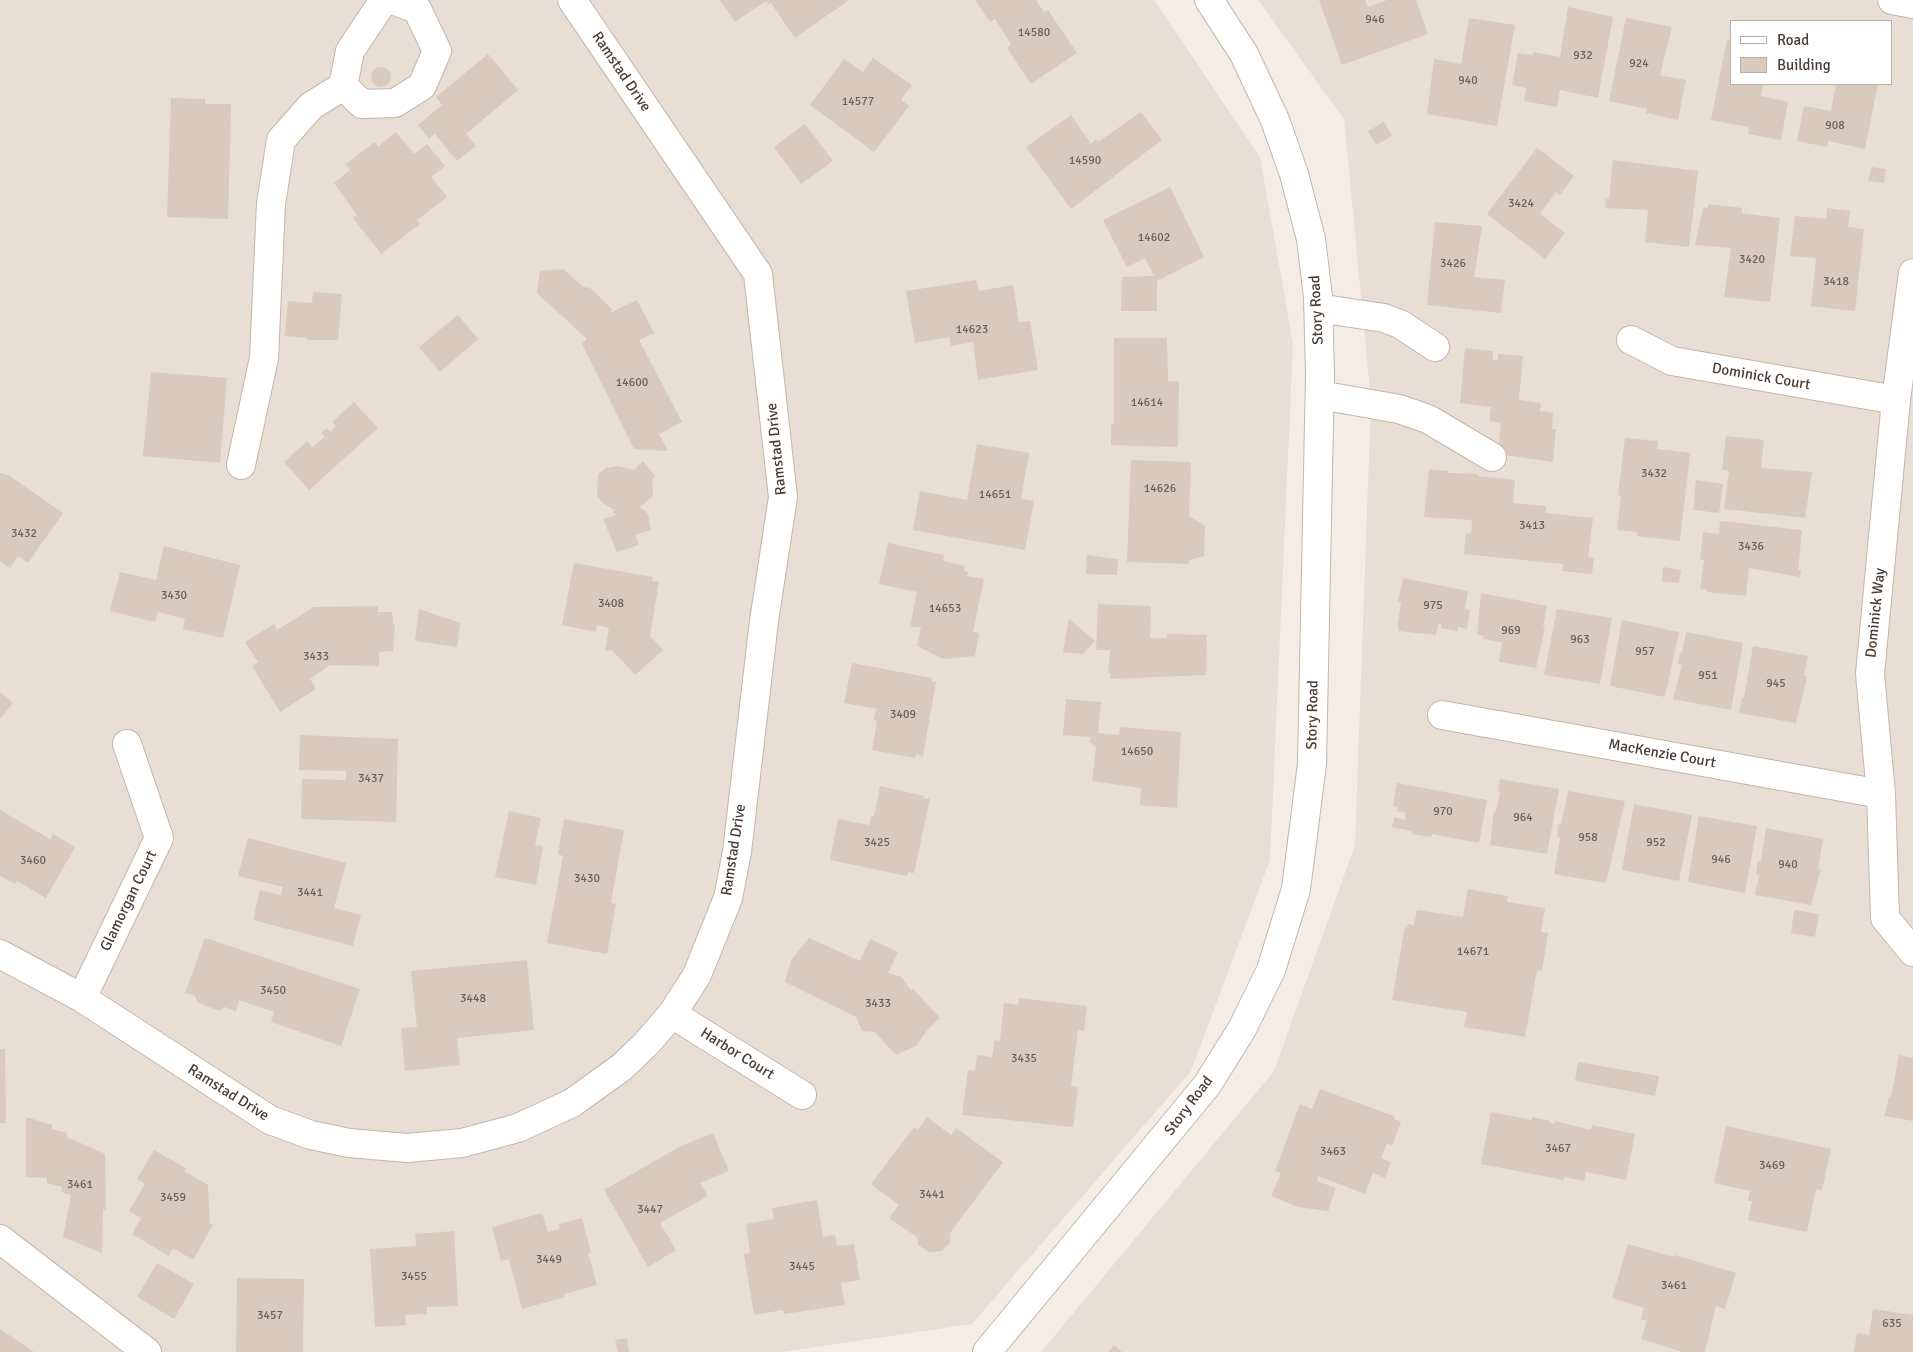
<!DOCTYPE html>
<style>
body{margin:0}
#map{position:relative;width:1913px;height:1352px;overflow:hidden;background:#f4ede6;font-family:Signika,sans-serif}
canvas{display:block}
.legend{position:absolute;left:1730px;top:20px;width:162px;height:65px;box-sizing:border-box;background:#fff;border:1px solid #b6b1ae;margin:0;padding:6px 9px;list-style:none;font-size:15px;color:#483c34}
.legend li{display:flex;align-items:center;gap:10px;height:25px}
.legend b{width:25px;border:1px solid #b6b1ae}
</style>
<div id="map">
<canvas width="1913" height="1352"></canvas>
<ul class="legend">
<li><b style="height:6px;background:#fff"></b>Road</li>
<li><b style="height:14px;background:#dac9bd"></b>Building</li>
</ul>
</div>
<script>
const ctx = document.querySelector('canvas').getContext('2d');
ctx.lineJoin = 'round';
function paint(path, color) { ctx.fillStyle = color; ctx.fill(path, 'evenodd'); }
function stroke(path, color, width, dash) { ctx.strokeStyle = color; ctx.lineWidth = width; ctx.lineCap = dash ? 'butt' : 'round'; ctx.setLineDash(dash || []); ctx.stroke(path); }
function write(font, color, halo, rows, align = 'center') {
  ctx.font = font + ' Signika,sans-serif'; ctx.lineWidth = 4; ctx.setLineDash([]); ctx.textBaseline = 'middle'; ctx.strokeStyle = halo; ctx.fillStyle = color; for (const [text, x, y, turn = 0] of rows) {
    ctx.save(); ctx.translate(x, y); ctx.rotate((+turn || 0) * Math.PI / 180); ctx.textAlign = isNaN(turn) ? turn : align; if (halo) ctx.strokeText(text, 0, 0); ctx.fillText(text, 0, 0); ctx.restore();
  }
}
paint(new Path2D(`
 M0,0H1154L1260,157L1293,344L1270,860L1191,1071L972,1324L782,1352H0Z
 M1258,0H1913V1352H1041L1274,1071L1355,845L1371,401L1344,119ZM1732,21H1892V84H1732Z`), '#e9ded3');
paint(new Path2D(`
 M720,0H849L795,38L771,3L768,5L766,1L735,22Z
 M975,0H1036L1044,12L1048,10L1077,53L1031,84L1007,48L1011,44L995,19L990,22Z
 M1319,0H1365L1368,7L1387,0H1416L1428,34L1342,65Z
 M1568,7L1613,17L1598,98L1560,90L1557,107L1524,101L1526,88L1512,85L1518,53L1533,55V52L1560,57Z
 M1469,18L1515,25L1497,126L1427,114L1434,59L1461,64Z
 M1626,18L1672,27L1660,75L1686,80L1678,120L1646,113L1647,109L1609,101Z
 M1727,39L1732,40V84H1763L1761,96L1788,102L1781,140L1748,134L1749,127L1711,120Z
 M488,54L518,90L466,134L476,146L457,161L435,134L429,139L418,125L442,105L436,97Z
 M873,58L912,85L901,100L909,106L874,152L810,105L844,59L863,72Z
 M371 77a10 10 0 1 1 20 0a10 10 0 1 1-20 0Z
 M1836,84H1878L1865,149L1828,141L1827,147L1797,141L1804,106L1831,111Z
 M171,98L205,99V104H231L228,219L167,217Z
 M1141,112L1162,140L1071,209L1026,147L1071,115L1091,144L1096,139L1098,142Z
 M1384,122L1392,136L1376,145L1368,131Z
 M805,124L833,161L801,184L774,147Z
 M396,132L414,154L427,144L445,166L431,177L447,197L417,220L420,224L381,254L353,218L357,215L334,183L350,170L346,164L375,142L378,147Z
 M1537,148L1574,176L1560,195L1556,192L1540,214L1565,233L1545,259L1487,214Z
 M1613,160L1698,171L1689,247L1645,242L1648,210L1605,208L1606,199H1609Z
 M1871,167L1886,169L1884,183L1868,181Z
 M1170,187L1204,257L1157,281V311H1121L1122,277L1154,276L1145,258L1127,267L1103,220Z
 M1708,204L1742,208V213L1780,218L1770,302L1724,297L1731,248L1695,245L1703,207L1708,208Z
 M1827,208L1850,211L1848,227L1864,229L1855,311L1811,306L1816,258L1790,256L1795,216L1826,219Z
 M1435,222L1482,226L1474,277L1505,280L1501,313L1427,305Z
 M563,269L583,287L590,288L612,309L610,313L637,300L654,333L639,340L682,422L659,434L668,451L634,449L582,344L587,339L537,293L540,271Z
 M976,280L979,291L1013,285L1019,322L1030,321L1038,370L978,380L973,342L951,346L949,337L915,343L906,291Z
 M313,292L342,294L338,340H307V338L285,336L288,301L312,303Z
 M458,315L478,339L440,372L419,347Z
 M1114,338H1167L1168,381L1179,382L1178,447L1111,445V424L1114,425Z
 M1465,348L1493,351V360H1498V354L1523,356L1519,400L1541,403L1540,411L1553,413L1552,429H1556L1553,462L1498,454L1501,423L1489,421L1491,407L1460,403Z
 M151,372L227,378L220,463L143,456Z
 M354,402L378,428L309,490L284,462L307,441L313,447L325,437L321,433L327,428L330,432L336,426L332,422Z
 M1726,436L1764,440L1761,468L1812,472L1805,518L1724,509L1729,471L1722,470Z
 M1625,438L1658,441L1657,449L1690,453L1680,541L1637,536V532L1617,530L1621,496L1618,495Z
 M977,444L1029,453L1021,499L1034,501L1025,550L913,530L920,491L967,500Z
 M1131,460L1191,462L1189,516L1205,526L1204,556L1189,560V564L1127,562Z
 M643,461L655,476L652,481L653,496L640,507L648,514L651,530L635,535L639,545L617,552L603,519L616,515L612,511H616L604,504L597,496L598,474L606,468L618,466L634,470Z
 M1429,469L1449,471L1448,473L1478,474L1477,476L1515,480L1513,503L1546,506V513L1593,518L1588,557L1594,558L1592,574L1562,571L1563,564L1464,554L1466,533L1471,534L1472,520L1424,517Z
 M0,473L8,475L63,513L28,563L18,556L10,568L0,561Z
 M1696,480L1723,484L1719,513L1693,510Z
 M1720,521L1802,530L1798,570H1801L1800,577L1749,568L1746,596L1707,592V590L1700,589L1704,560L1700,559L1703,532L1719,534Z
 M888,543L944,555L943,561L965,566L964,571L969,572L967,576L984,579L973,632L979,633L975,656L943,659L917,646L921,627H910L917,592L879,584Z
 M164,546L240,565L223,638L183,629L185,619L158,612L155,622L110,611L120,572L156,580Z
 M1087,555L1118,559L1117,575L1086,574Z
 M574,563L653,577L652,581L659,582L650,636L663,650L635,675L612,650L605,651L609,628L597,625L596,632L562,625Z
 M1663,567L1681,570L1679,583L1662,581Z
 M1403,578L1468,591L1465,609L1470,610L1467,629L1458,627V631L1441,628V624H1438L1436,635L1398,631L1399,628L1397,627L1401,603L1398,602Z
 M1481,593L1547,606L1543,628H1545L1536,668L1499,662L1502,642L1483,639L1484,636L1477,635Z
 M1098,604L1151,606L1150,638H1167V634L1207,635L1206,675L1110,679V673L1108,674L1110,650H1096Z
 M378,606V612H392L393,624H395L393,651L379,652V666L330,665L310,679L316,689L280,712L252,666L258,662L245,642L274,624L277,630L314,607Z
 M419,609L460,623L457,647L415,641Z
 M1557,609L1612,618L1600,684L1544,675Z
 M1069,619L1095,641L1083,654L1063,652Z
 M1622,620L1679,632L1665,697L1610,686Z
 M1686,632L1743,643L1731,710L1673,699L1682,665L1678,664L1680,652L1682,653Z
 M1753,646L1808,656L1804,676L1807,677L1796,723L1739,713L1742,697L1744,698Z
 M852,663L932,678L931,681L936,682L923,756L916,754L915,758L872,750L877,721L874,720L876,709L844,703Z
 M0,692L13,703L0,719Z
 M1066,699L1101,702L1098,733L1119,735L1120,727L1181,732L1177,808L1140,805L1141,788L1092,781L1096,747L1089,741L1092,737L1063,735Z
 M300,735L398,739L396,822L301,819L302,779L346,780V771L299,770Z
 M1500,779L1559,789L1547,854L1490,845L1494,811L1496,812L1500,792L1498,791Z
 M1397,783L1487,800L1479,843L1432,834L1431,837L1412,834V831L1392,827L1394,817L1405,820L1406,813L1397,811L1398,807L1393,806Z
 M880,786L924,796L923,798L930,799L914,873L908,872L907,876L830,860L838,819L869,825L871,816H874Z
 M1568,791L1625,801L1606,883L1554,874L1560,838L1557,837L1558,824L1561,825Z
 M1634,804L1692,815L1679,881L1622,870Z
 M0,810L50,839L53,834L75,847L46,898L17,881L15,884L0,876Z
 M509,811L541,818L535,845L543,846L536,885L495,877Z
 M1699,816L1757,826L1745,893L1688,882Z
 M564,819L624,830L611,903L616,904L607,954L547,943L563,856L558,854Z
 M1766,828L1823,839L1818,869H1821L1811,905L1755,895L1759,875H1756L1758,861H1761Z
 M248,838L346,863L334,908L361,915L353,946L253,920L260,890L281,895L283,887L238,876Z
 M1468,889L1508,896L1507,902L1545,908L1541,932L1548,933L1542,971L1537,970L1525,1037L1464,1027L1467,1012L1392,1000L1405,927L1407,928L1408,924L1414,925L1417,910L1463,917Z
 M1794,910L1819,914L1815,937L1791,933Z
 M205,938L360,989L341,1046L271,1022L274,1012L239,1000L236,1011L225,1007L219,1011L197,1002L195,996L185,993Z
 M809,938L860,961L870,939L898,952L888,973L902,977L911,991L913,989L940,1018L928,1029L916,1046L896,1055L875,1032L862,1031L856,1017L785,982L791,960Z
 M527,960L534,1030L457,1038L460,1065L405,1071L401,1028L417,1027L411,971Z
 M1019,998L1087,1006L1084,1031L1078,1030L1071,1086L1078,1087L1073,1127L962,1115L968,1070L975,1071L977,1055L992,1057L995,1040L1000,1041L1004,1003L1018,1005Z
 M0,1049H5L6,1123H0Z
 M1899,1055L1913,1058V1121L1884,1116L1889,1097H1891Z
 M1578,1062L1659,1076L1655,1096L1575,1081Z
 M1320,1089L1394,1116V1119L1401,1122L1392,1146L1387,1143L1381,1158L1391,1162L1385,1178L1373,1173L1365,1194L1318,1176L1317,1181L1336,1188L1328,1211L1298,1207L1271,1196L1281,1173L1275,1171L1300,1104L1312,1109Z
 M1491,1112L1532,1120V1117L1550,1121V1123L1555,1124V1121L1591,1130L1592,1125L1635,1134L1626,1180L1586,1172L1584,1181L1564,1177V1180L1481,1164Z
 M26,1117L52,1125V1129L67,1133V1137L105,1154L106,1210L103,1209L102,1253L63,1237L71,1195L61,1192L62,1187L47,1183V1178L26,1177Z
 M927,1117L951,1135L956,1128L1003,1162L950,1233V1243L942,1251L929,1252L918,1245L917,1237L889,1218L899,1205L871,1184L914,1127L918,1130Z
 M1726,1126L1831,1149L1822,1190L1816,1189L1807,1232L1748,1220L1752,1201H1748L1750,1191L1714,1183Z
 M713,1133L729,1171L700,1183L708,1196L660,1223L676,1250L648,1267L604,1190L679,1147Z
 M154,1150L186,1168L184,1171L208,1185L210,1224L213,1225L193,1260L173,1248L169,1256L132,1234L141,1218L129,1211L145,1184L137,1179Z
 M817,1200L823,1237L835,1235L837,1246L854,1244L860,1280L841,1283L845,1305L784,1314L783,1310L754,1315L744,1254L750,1253L746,1224L774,1219L772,1208Z
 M542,1213L548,1232L560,1229L559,1224L582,1218L591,1253H588L597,1285L564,1294L565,1297L522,1309L509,1259L501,1261L492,1227Z
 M454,1231L458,1306L427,1307V1314L405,1315L406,1325L375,1327L370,1249L416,1246L415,1234Z
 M1628,1244L1674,1257L1675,1255L1736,1273L1725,1309L1716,1306L1705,1352H1683L1641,1339L1647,1321L1641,1319L1644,1308L1612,1298Z
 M157,1263L194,1284L174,1319L137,1297Z
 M237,1278L304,1279L303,1352H236Z
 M1873,1309L1913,1315V1352H1854L1857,1333L1869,1335Z
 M0,1329L34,1352H0Z
 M627,1338L629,1352H618L615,1340Z
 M1114,1345L1122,1352H1108Z`), '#dac9bd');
const minor = new Path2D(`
 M384,0L350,51L343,86L362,104L395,103L422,86L437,51L417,9L392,0
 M1892,0L1913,4
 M1913,273L1896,400L1870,674L1881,794L1885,918L1913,952
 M1318,308L1384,318L1400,324L1435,347
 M1631,340L1672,361L1896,400
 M1320,395L1399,409L1428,419L1492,457
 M241,465L264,358L271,204L281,140L311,106L343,86
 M1442,715L1881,794
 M0,954L82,998L270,1120L311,1135L349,1143L407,1148L462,1143L518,1128L572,1103L622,1067L646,1044L672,1014L697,975L728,898L737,852L764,621L783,497L758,274L572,0
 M82,998L159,838L127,744
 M672,1014L802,1095
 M0,1239L147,1352
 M987,1352L1207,1085L1242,1029L1271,970L1296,889L1312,764L1320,374L1318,297L1311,239L1294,174L1275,120L1244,54L1209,0`);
stroke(minor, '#c4b6aa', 30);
stroke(minor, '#fff', 28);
write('12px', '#6c5f56', null, [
 ["946",1375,20],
 ["14580",1034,33],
 ["932",1583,56],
 ["924",1639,64],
 ["940",1468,81],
 ["14577",858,102],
 ["908",1835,126],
 ["14590",1085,161],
 ["3424",1521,204],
 ["14602",1154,238],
 ["3420",1752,260],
 ["3426",1453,264],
 ["3418",1836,282],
 ["14623",972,330],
 ["14600",632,383],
 ["14614",1147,403],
 ["3432",1654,474],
 ["14626",1160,489],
 ["14651",995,495],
 ["3413",1532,526],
 ["3432",24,534],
 ["3436",1751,547],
 ["3430",174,596],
 ["3408",611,604],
 ["975",1433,606],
 ["14653",945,609],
 ["969",1511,631],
 ["963",1580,640],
 ["957",1645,652],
 ["3433",316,657],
 ["951",1708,676],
 ["945",1776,684],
 ["3409",903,715],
 ["14650",1137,752],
 ["3437",371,779],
 ["970",1443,812],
 ["964",1523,818],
 ["958",1588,838],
 ["3425",877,843],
 ["952",1656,843],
 ["946",1721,860],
 ["3460",33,861],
 ["940",1788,865],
 ["3430",587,879],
 ["3441",310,893],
 ["14671",1473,952],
 ["3450",273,991],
 ["3448",473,999],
 ["3433",878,1004],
 ["3435",1024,1059],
 ["3467",1558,1149],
 ["3463",1333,1152],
 ["3469",1772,1166],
 ["3461",80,1185],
 ["3441",932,1195],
 ["3459",173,1198],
 ["3447",650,1210],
 ["3449",549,1260],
 ["3445",802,1267],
 ["3455",414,1277],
 ["3461",1674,1286],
 ["3457",270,1316],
 ["635",1892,1324]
]);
write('15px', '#483c34', '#fff', [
 ["Ramstad Drive",621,72,56],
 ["Story Road",1317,310,-93],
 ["Dominick Court",1761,377,10],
 ["Ramstad Drive",777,449,-96],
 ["Dominick Way",1876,613,-84],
 ["Story Road",1313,715,-89],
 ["MacKenzie Court",1662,754,10],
 ["Ramstad Drive",734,850,-81],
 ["Glamorgan Court",129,901,-64],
 ["Harbor Court",737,1054,32],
 ["Ramstad Drive",228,1093,32],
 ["Story Road",1189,1106,-53]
]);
</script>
